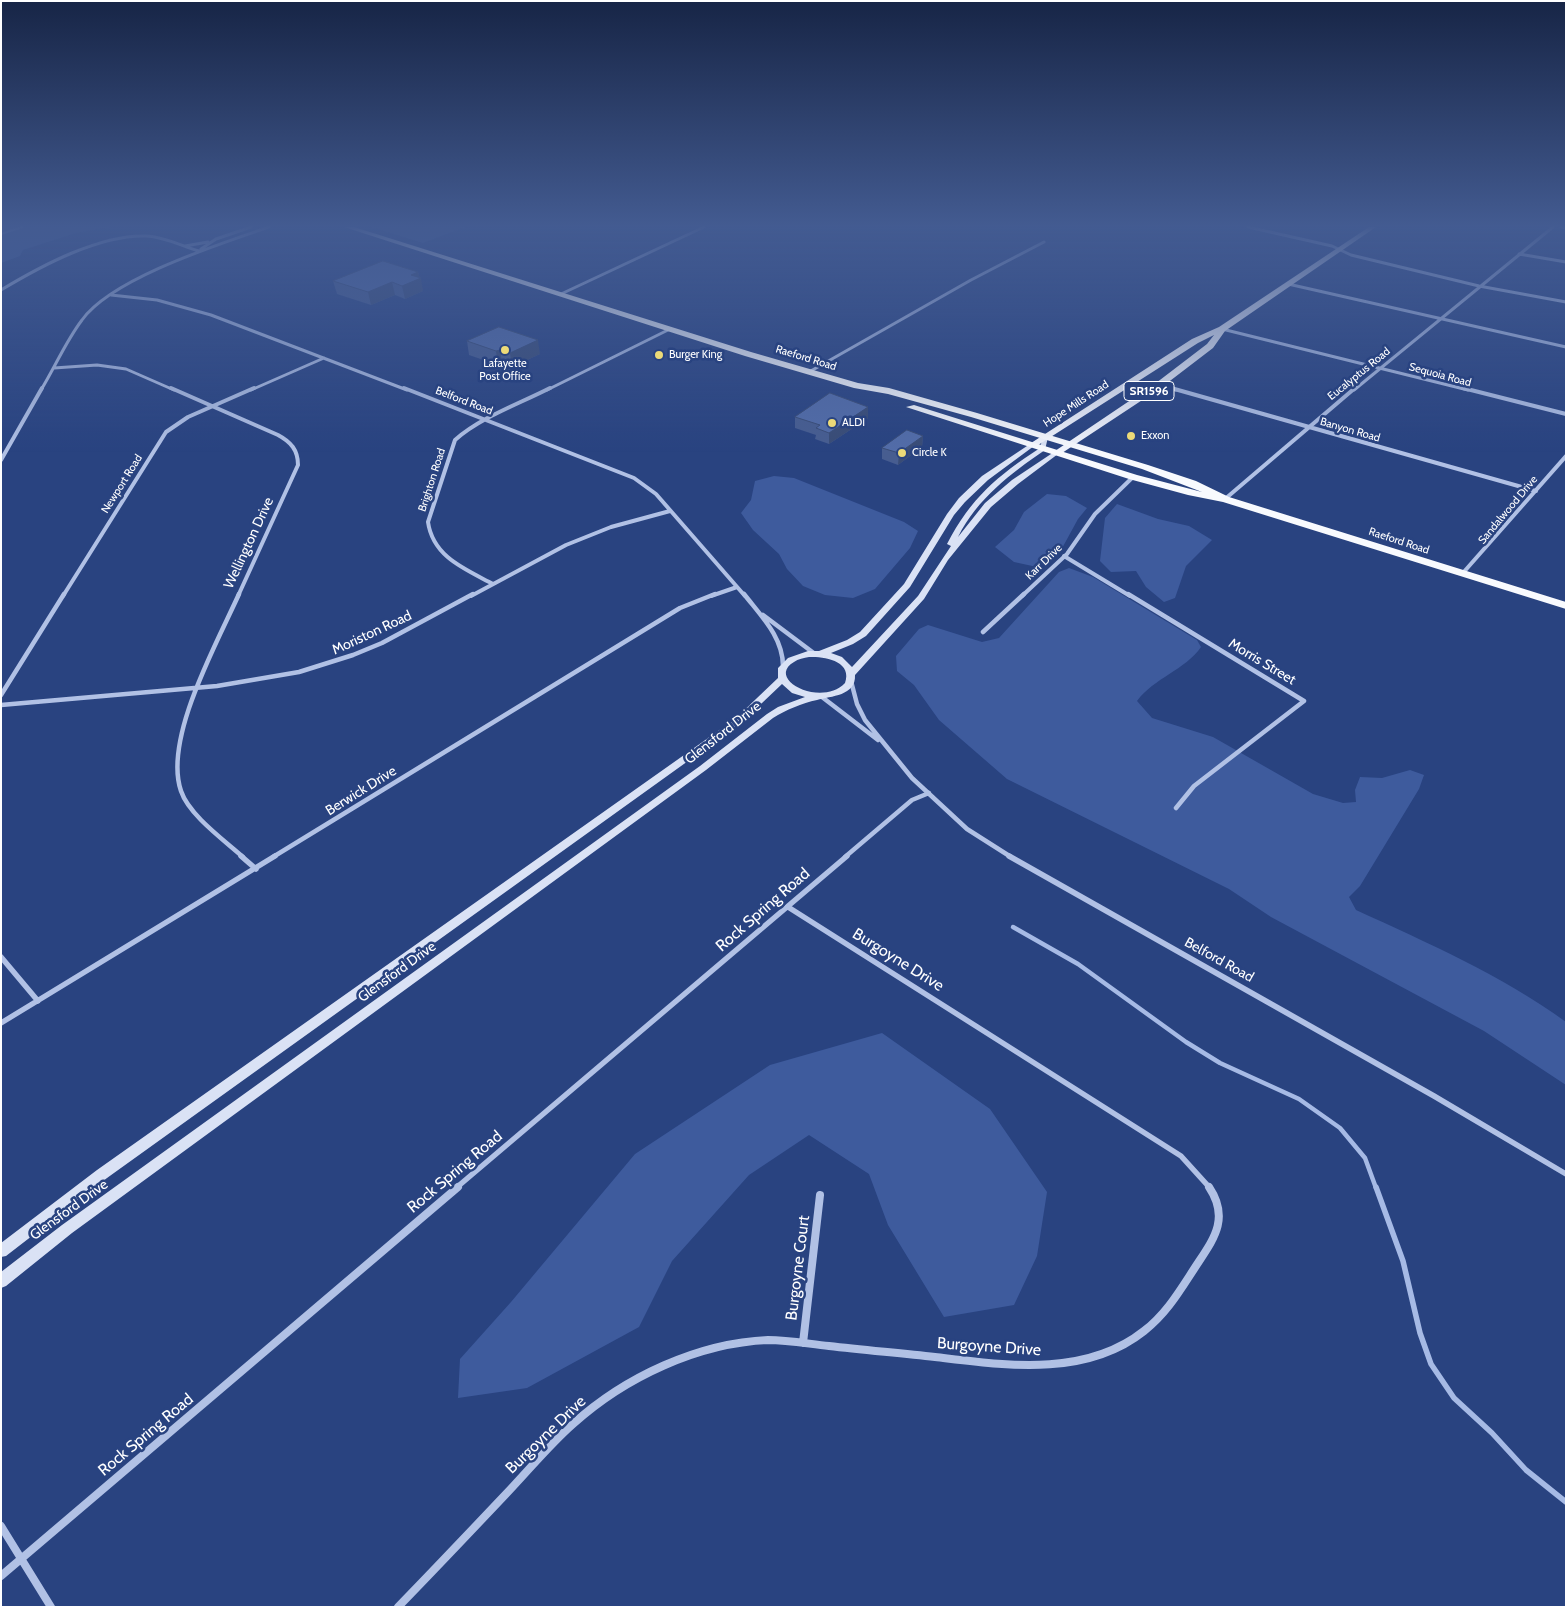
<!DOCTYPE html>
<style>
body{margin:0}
#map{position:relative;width:1567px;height:1608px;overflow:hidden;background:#294380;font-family:Cabin,sans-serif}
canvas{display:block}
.frame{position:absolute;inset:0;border:2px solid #fff;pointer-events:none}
</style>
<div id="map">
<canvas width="1567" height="1608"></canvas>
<div class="frame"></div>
</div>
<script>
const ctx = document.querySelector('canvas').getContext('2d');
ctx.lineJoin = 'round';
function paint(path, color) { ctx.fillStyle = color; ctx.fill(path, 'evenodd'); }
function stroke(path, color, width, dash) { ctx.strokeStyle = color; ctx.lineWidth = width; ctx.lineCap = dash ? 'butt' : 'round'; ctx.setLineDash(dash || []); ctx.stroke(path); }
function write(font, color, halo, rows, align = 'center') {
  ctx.font = font + ' Cabin,sans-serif'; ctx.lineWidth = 5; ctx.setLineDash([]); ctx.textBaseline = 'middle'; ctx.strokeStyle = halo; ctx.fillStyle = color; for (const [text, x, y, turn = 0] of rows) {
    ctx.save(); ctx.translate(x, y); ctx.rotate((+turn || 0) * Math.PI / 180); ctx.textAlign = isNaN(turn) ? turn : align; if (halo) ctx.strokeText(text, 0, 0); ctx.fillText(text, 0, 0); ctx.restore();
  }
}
paint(new Path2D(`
 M1,227H111L76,233L23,250L20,256L1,263Z
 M371,227H465L423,243Z
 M774,476L794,478L904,522L918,531L910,548L875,589L853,598L825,595L803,586L787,569L779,554L753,530L741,513L751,500L755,481Z
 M1047,494L1066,496L1087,508L1078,519L1060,552L1037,567L1014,562L995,547L1014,530L1024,512Z
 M1117,504L1158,519L1189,526L1212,540L1186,566L1175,598L1164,602L1146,587L1136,571L1111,572L1100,561L1105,518Z
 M1069,568L1093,577L1197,640L1201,647C1185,670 1154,678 1137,701L1152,718L1213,737L1313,794L1343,803L1356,802L1355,790L1360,777L1382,778L1410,770L1424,775L1419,789L1360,886L1349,897L1356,910C1428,943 1501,975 1566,1022V1085L1484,1031L1271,917L1229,889L1007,779L939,720L914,685L897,671L896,656L919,629L928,625L982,642L999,638L1059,572Z
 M882,1033L990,1109L1047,1192L1037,1256L1014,1305L944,1317L888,1225L869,1174L809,1135L749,1175L672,1261L639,1327L527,1388L458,1398L460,1359L511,1302L635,1154L770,1065Z`), '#3e5b9d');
stroke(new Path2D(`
 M1,234L22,227`), '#a6bae5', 2);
stroke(new Path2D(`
 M1013,927L1078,964L1186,1042L1220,1063L1299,1099L1340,1128L1365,1158L1376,1188`), '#a6bae5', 4.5);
stroke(new Path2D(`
 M1376,1187L1403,1261L1420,1333L1431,1364L1454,1398L1492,1433L1526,1470L1566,1502`), '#a6bae5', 5.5);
stroke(new Path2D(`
 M1248,227L1332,246L1351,255L1479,286L1566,302
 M1561,227L1566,228
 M185,246L208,242
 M201,249L216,239L251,227
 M1519,254L1566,262
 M1288,284L1566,347
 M1,290C41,266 100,234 147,236C165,237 182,246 199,251
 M561,294L704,227
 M111,295L157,300L211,315L407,390
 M1222,329L1468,390
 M54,368L97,365L126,369L174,390
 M809,372L971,280L1044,242
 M1159,385L1176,390
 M41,390C55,367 66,341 82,320C112,278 220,244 269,227
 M251,390L324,358
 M547,390L670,329
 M1354,390L1553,227`), '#b1c1e5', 3);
stroke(new Path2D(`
 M171,388L278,435C291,442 298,450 298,465L238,596
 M404,388L634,478L656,494L745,596
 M1171,388L1536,491
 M1463,388L1566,414
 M1,460L42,388
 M1225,499L1355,388
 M1064,556L1130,596
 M1462,574L1566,456
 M493,584C465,569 433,557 428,522L455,440C481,417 519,404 550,388
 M63,596L166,432L188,417L254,388
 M471,596L566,545L611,527L670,511
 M711,596L737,587
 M1022,596L1067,554L1095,514L1133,477`), '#b1c1e5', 4);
stroke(new Path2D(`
 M239,594C217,643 163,739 181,791C189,815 224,840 243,857
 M744,594C761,616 783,637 783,666
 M1128,594L1304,701L1194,786L1176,808
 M763,615L815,654
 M983,632L1024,594
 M851,681L857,704L865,720L912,778L967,829L1011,857
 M1,695L64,594
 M822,697L878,740
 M1,705L217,686L299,672L353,655L382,643L473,594
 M273,857L680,608L715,594
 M845,857L912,800L929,793`), '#b1c1e5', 4.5);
stroke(new Path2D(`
 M241,856L256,869
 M1009,856L1434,1096L1566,1174
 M788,907L1181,1156L1210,1188
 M1,957L38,1001
 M1,1023L275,856
 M456,1188L847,856`), '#b1c1e5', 5.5);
stroke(new Path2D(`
 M803,1343L820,1195
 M1,1526L51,1607
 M1,1576L458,1187
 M398,1607C434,1570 470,1532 505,1495C528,1471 549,1445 573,1424C625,1377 698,1343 768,1340C789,1340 809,1344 829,1346C864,1350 899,1353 935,1357C1004,1365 1085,1378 1144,1331C1166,1314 1179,1292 1194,1269C1212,1241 1231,1220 1209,1187`), '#b1c1e5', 8);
paint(new Path2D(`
 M1043,436L1048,437L1045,450C1010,474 978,498 958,537L985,503L1012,480L1054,452H1058V454L1018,484L991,507L948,560L924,599L855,675C856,696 831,696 817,700C802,703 786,710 773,718L706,770L72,1233L6,1286L1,1288V1272L62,1225L700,766L767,714L778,707L805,697L792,693L782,684L741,723L107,1178L6,1256L1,1257V1243L97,1170L735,719L778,678V668L788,658L808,651H819L847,640L860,632L904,584L947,514L959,498L982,476L1030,444H1034V446L988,480L965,502L954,515L910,587L866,636L853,644L831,653L842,657L852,667L918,596L951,546L947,544C971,498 997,476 1040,448ZM809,657C824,656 853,661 845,683C821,708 765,679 794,662C798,659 804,658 809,657Z`), '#dae2f5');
paint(new Path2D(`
 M1369,227H1376L1225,331L1213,348L1162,387L1059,455L1052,453L1156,383L1207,344L1214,335L1198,343L1035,447L1028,445L1192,339L1219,327Z`), '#f1f4fd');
paint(new Path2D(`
 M344,227H354L751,352L858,383L889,388L977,413L1148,465L1196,481L1229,497L1566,602V609L1223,502L1188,495L1129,479L906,407L914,405L1137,475L1202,492L1142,469L971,417L888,394L854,388L745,356Z`), '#f8fafe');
paint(new Path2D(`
 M418,272L423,291L405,299L395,295L371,305L337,294L333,281Z
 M467,341L540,354L512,367L502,363L498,365L469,355Z
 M795,417L868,418L829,444L815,439L816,435L795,428Z
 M923,436L922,447L898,465L882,459V448Z`), '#475d90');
paint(new Path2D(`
 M418,272L420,279L421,278L423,291L405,299L402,286L411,275Z
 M392,282L395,295L371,305L368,292Z
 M538,340L540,354L512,367L510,353Z
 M500,350L502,363L498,365L496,351Z
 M868,407V418L829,444V433Z
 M923,436L922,447L898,465L899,453Z`), '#394c76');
const building = new Path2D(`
 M383,261L418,272L411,275L421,278L402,286L392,282L368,292L333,281Z
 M499,327L538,340L510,353L500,350L496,351L467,341Z
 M830,393L868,407L829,433L816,428L820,425L795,417Z
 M907,430L923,436L899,453L882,448Z`);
paint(building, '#526ca8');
stroke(building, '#394c76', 1);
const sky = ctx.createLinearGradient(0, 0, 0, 452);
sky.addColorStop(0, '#172546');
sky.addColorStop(0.5, '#435b91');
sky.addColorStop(1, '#435b9100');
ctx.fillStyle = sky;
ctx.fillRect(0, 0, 1567, 452);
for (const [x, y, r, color] of [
 [505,350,5,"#ecda78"],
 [659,355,5,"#ecda78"],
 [832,423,5,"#ecda78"],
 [1131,436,5,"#ecda78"],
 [902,453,5,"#ecda78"]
]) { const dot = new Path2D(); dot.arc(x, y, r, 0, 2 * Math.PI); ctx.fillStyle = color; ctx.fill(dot); stroke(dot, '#294380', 2); }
write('11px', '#fff', '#294380', [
 ["Burger King",669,355],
 ["Lafayette",505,364,"center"],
 ["Post Office",505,377,"center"],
 ["ALDI",842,423],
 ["Exxon",1141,436],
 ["Circle K",912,453]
], 'left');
write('11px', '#fff', '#294380', [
 ["Raeford Road",806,358,17],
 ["Eucalyptus Road",1359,374,-39],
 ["Sequoia Road",1440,375,15],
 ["Belford Road",464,401,21],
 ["Hope Mills Road",1076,404,-33],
 ["Banyon Road",1350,430,16],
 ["Brighton Road",432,480,-72],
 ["Newport Road",122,484,-58],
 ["Sandalwood Drive",1508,510,-50],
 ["Raeford Road",1399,541,18],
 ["Karr Drive",1044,562,-44]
]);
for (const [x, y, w] of [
 [1149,391,50]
]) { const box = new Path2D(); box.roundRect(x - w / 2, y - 9.5, w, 19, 4); ctx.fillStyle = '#294380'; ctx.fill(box); stroke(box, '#fff', 1); }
write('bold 12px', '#fff', null, [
 ["SR1596",1149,391]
]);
write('14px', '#fff', '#294380', [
 ["Wellington Drive",249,543,-65],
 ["Moriston Road",372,633,-25],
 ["Morris Street",1262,662,31],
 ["Glensford Drive",723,733,-38],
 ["Berwick Drive",361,791,-32],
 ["Belford Road",1219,960,29],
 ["Glensford Drive",397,972,-36],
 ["Glensford Drive",69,1210,-36]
]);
write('16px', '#fff', '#294380', [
 ["Rock Spring Road",763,910,-41],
 ["Burgoyne Drive",898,960,32],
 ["Rock Spring Road",455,1172,-40],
 ["Burgoyne Court",798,1268,-83],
 ["Burgoyne Drive",989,1347,4],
 ["Rock Spring Road",146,1435,-40],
 ["Burgoyne Drive",546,1435,-44]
]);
</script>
